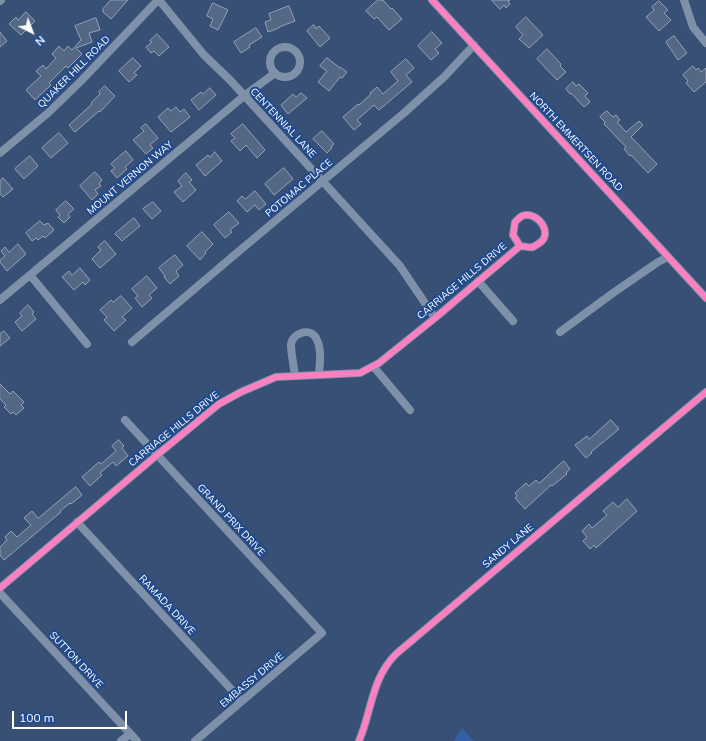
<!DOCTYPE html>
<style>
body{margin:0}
#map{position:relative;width:706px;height:741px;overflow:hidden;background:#385076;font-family:Mulish,sans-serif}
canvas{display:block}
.north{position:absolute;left:12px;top:12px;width:40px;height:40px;-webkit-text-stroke:3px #1f4a8f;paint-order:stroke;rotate:138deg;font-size:11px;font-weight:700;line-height:16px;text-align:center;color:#fff}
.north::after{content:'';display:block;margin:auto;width:14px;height:18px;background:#fff;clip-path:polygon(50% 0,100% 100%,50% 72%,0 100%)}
.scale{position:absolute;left:12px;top:711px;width:115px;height:18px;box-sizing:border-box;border:2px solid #fff;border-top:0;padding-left:5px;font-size:12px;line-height:14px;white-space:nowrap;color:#fff;-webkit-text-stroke:3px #1f4a8f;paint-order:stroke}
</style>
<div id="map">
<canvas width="706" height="741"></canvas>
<div class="north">N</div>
<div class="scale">100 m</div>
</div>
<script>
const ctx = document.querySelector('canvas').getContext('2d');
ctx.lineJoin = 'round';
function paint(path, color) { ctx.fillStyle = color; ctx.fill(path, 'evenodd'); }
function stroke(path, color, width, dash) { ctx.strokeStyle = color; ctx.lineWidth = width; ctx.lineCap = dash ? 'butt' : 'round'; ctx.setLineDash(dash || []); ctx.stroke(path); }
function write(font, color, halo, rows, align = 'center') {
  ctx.font = font + ' Mulish,sans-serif'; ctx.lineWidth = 4; ctx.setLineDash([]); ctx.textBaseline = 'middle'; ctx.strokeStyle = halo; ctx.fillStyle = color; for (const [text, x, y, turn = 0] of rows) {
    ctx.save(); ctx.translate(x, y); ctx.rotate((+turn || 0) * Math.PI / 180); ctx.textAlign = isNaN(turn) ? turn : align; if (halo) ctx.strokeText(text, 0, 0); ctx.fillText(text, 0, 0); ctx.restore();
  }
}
paint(new Path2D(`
 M462,728L474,741H454Z`), '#3360a5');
const building = new Path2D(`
 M111,0H128L111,19L103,12V9Z
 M378,0H383L391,9L392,8L402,19L389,30L377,17L374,19L366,11Z
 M492,0H510L508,1L510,4L506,8L504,5L500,9Z
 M659,1L668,10L664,13L671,20L659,31L646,17L654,10L652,7Z
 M213,3L228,10L218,30L210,26L213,19L207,16Z
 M289,6L295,21L279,27V28L268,32L265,22L271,20L269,14Z
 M26,12L35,21L21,35L9,24L16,17L18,20Z
 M526,17L543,35L529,48L519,39L523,35L516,27Z
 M96,18L100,30L89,33L92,42L76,48L82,54L68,68L66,66L49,83L51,85L35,100L26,90L41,76L36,71L43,65L46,69L56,58L52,54L59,46L64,51L68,46L72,50L81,40L75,26Z
 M314,25L316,29L319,26L330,38L320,47L307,31Z
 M256,28L262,37L249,45L250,47L241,53L234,42Z
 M0,32L7,41L0,47Z
 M432,32L442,43L435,49L439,53L431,60L418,46Z
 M157,34L169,47L159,56L154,51L151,53L146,47L152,42L150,41Z
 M674,36L687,53L678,60L666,42Z
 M547,49L561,64L560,66L566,72L557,80L537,59Z
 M133,58L141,66L134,73L137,75L129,82L119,71Z
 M327,58L340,68V67L347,72L342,78L340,77L329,91L318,82L327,71L320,66Z
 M406,59L414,68L406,75L412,82L379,110L374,105L357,120L361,124L354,130L343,117L358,104L359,105L371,94L370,93L377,87L383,94L398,81L391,72Z
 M693,66L696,70L698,68L701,72L706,68V82L694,92L686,83L688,81L683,75Z
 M573,82L576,86L579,84L588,93L585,96L590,102L584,107L571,93L570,94L566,89Z
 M105,86L115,96L100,112L99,111L75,132L69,125L92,104L91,103L100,94L99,92Z
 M210,88L216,95L199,110L191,100L201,92L203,94Z
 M301,93L307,98L288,114L281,105L293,94L296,97Z
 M176,107L180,112L184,109L190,117L171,132L158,117L168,108L171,111Z
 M607,111L613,117L616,115L620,120L617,122L626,132L639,121L643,125L631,137L657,164L648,173L631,155L630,156L624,149L626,147L604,124L605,122L600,117Z
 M146,124L158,138L150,145L153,148L146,154L133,140L144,131L141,128Z
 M243,124L265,150L257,158L246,145L240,151L231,141L235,138L231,134Z
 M322,131L334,144L331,147L332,148L327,153L313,139Z
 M59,133L68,143L51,158L42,148Z
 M126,151L133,160L125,167L127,169L117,178L111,171L115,168L111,164Z
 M215,152L222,161L205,176L196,165L208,155L210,157Z
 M30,156L38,166L24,179L15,169Z
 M284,168L293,179L274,195L265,184Z
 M95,172L102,180L99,184L101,186L95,190L98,194L92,200L80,186Z
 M186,173L192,180L189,182L196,190L183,202L174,192L182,186L178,181Z
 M3,178L13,189L3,197L0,194V181Z
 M255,191L266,204L259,210L255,205L247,212L237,201L242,196L245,199Z
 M66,201L74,209L68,214L70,217L64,223L58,217L60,215L56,210Z
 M153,202L161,211L152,219L143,209Z
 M229,212L239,223L230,230L232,232L225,238L214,225Z
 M134,218L140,226L122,241L115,234Z
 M40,221L44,225L48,223L54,230L45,238L43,236L38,240L36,238L32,241L26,233Z
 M202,232L213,244L205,252L206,253L200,260L187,246Z
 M105,241L116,254L100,268L92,259L101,250L98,247Z
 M18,244L26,254L7,271L0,262V260L5,256L1,251L5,247L9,252Z
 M175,255L183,265L176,271L179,276L170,284L164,277L165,276L159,268Z
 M80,268L90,280L85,285L83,282L74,290L62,277L69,271L72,275Z
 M147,276L157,288L149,295L152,298L142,307L135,298L138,296L132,289Z
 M121,296L132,308L122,317L126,320L114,331L104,320L107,317L100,310L111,300L113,302Z
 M28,305L34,312L32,314L36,319L22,331L15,322L22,316L20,313Z
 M4,331L10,338L0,346V334Z
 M0,384L10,394L13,391L24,402L21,405L24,408L16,415L13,412L11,414L4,407L6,405L0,399Z
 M611,420L619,429L591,452L592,453L586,458L575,445L587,436L589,439Z
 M119,440L124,446L122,448L128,456L116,466L113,462L100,473L102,475L90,486L82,477L99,462L101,464L116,451L112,446Z
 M564,461L570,469L566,473L567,474L552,486L551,485L525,509L515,498L517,496L515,493L526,483L529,486L536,480L539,483Z
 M76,487L82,495L71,504L70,503L60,511L61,512L4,560L0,555V547L7,540L5,537L11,531L17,537L31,525L24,518L32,511L38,518Z
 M627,499L637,511L596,548L594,545L590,549L583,541L587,537L582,531L589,524L592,528L607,515L603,511L613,502L618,507Z`);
paint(building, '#546785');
stroke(building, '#94a2b7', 1);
stroke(new Path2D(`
 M159,0L204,55L231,81L400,266L435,318
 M432,0L706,298
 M684,0L693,27L706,43
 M0,1L1,0
 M270 62a15 15 0 1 1 30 0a15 15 0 1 1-30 0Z
 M0,153L48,113L81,81L158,0
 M30,275L87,344
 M478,281L513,321
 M0,300L244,96L275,73
 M560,332L613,293L658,262L668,257
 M132,342L232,257L404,113L444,77L474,45
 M373,366L410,410
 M295,376C294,367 291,353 291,345C292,333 310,327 316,338C322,348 320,363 319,374
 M125,420L322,633L195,741
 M77,522L242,701
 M0,588L157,455L219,404L241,392L276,377L360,373L379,363L435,318L520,246C524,246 529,248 533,247C535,246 536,245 538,244C555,235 538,210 522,216C520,217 517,220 515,222L513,235L520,246
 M0,593L137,741
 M121,741L130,734
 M359,741C372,711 371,679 396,654L706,392`), '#7f91a9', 8);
stroke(new Path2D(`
 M432,0L706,298
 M0,588L157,455L219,404L241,392L276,377L360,373L379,363L435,318L520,246C524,246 529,248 533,247C535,246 536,245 538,244C555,235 538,210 522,216C520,217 517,220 515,222L513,235L520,246
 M359,741C372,711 371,679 396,654L706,392`), '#ff80c0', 6);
write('10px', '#fff', '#1f4a8f', [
 ["QUAKER HILL ROAD",74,72,-45],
 ["CENTENNIAL LANE",283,123,47],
 ["NORTH EMMERTSEN ROAD",576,142,47],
 ["MOUNT VERNON WAY",130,178,-40],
 ["POTOMAC PLACE",299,188,-40],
 ["CARRIAGE HILLS DRIVE",462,281,-40],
 ["CARRIAGE HILLS DRIVE",174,429,-39],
 ["GRAND PRIX DRIVE",231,520,47],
 ["SANDY LANE",508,546,-40],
 ["RAMADA DRIVE",167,605,47],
 ["SUTTON DRIVE",76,660,47],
 ["EMBASSY DRIVE",252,680,-40]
]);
</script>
